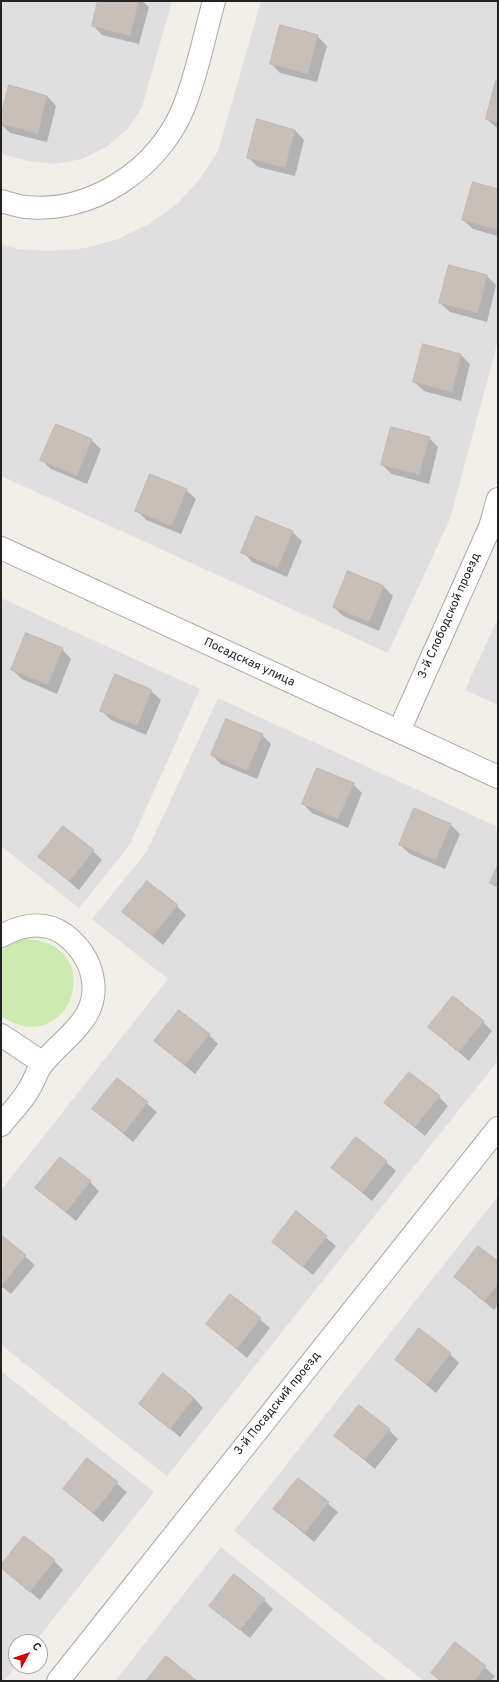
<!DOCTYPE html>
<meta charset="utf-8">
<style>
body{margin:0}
#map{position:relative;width:499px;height:1682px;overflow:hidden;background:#f2efe9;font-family:Overpass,sans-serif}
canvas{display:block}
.frame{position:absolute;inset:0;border:2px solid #222;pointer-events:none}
.north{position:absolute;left:8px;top:1634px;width:40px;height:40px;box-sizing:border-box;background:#fff;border:1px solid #a7a7a7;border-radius:50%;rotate:50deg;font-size:11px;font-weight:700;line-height:16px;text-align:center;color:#222}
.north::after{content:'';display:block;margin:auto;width:14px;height:18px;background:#d40000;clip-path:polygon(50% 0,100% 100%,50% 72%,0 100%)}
</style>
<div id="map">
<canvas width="499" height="1682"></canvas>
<div class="frame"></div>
<div class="north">С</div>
</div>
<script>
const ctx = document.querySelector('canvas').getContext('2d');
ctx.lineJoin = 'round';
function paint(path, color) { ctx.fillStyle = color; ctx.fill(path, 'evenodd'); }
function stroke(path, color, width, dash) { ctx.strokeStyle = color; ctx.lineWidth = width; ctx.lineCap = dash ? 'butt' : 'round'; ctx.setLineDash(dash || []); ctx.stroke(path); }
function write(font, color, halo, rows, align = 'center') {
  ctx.font = font + ' Overpass,sans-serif'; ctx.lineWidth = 4; ctx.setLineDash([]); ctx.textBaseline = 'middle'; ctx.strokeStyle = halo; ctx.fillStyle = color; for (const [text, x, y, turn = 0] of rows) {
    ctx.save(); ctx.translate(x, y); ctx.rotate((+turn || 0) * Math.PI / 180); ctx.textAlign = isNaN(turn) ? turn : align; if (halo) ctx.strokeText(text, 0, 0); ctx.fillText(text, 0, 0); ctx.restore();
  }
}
paint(new Path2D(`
 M1,1H172L142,107L127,130L106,147L82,159L55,164L28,161L1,154Z
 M261,1H498V341L450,519L388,653L1,476V244L18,249L52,251L86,248L118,239L149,224L177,204L200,179L218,151Z
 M1,598L200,689L129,846L79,908L1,846Z
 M498,618V705L465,690Z
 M218,698L498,827V1061L167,1476L1,1345V1190L168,979L92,919L147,851Z
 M498,1196V1681H424L234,1531Z
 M1,1371L154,1492L35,1642H16V1666L4,1681H1Z
 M221,1547L388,1681H115Z`), '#e0dfdf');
paint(new Path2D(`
 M24,939C111,941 71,1063 1,1016V950L10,943Z`), '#cdebb0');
paint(new Path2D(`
 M99,1H142L149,7L139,44L102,35L93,25Z
 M317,36L327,46L317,82L280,73L271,63Z
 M498,83V129L487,119Z
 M47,96L56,106L47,142L10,133L1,124V121Z
 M258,120L295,130L304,140L295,176L258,167L248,157Z
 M498,190V236L473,229L463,220Z
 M450,266L487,276L496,285L487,322L450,312L440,303Z
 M424,345L461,355L470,364L461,401L424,391L414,382Z
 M429,438L438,447L429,484L392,474L382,465Z
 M91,440L101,449L87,484L51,469L42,460Z
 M186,490L196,499L181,534L146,520L137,510Z
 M292,532L302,541L287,577L252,562L243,552Z
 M384,587L393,596L379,631L343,616L334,607Z
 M62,649L71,659L57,694L22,679L12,670Z
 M151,691L161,700L146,735L111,720L102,711Z
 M262,735L271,744L257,779L221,764L212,755Z
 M353,784L362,793L348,828L312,813L303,804Z
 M450,824L460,834L445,869L410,854L400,845Z
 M93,851L102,860L79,890L40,857Z
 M177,906L186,915L163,945L123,912Z
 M483,1022L492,1031L469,1061L430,1027Z
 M209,1035L218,1044L195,1074L155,1041Z
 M117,1079L157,1112L133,1142L94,1109Z
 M439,1097L448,1106L425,1136L385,1103Z
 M386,1162L396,1171L372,1201L333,1168Z
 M90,1182L99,1191L76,1221L36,1188Z
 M297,1213L336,1246L313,1275L273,1242Z
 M1,1236L35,1265L11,1294L1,1286Z
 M498,1263V1305L494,1310L455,1277Z
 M230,1295L270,1328L247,1358L207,1324Z
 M450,1354L459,1363L436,1393L397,1360Z
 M194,1398L203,1408L180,1437L140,1404Z
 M389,1430L398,1439L375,1469L336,1436Z
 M87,1459L127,1492L103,1522L64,1489Z
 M298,1479L338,1512L314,1542L275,1509Z
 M54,1561L63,1570L40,1600L1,1567Z
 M264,1600L273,1609L250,1638L210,1606Z
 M455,1643L495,1676L491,1681H440L432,1673Z`), '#0003');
const building = new Path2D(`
 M98,1H139L130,36L92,26Z
 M280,25L318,35L308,74L270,64Z
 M496,81L498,82V123L486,119Z
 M9,85L47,96L38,134L1,124V117Z
 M257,119L295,130L285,168L247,158Z
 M473,182L498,189V230L462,220Z
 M449,265L487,275L478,313L439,303Z
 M423,344L461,354L452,392L413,382Z
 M56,424L92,439L77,476L40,460Z
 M391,427L430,437L419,475L381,465Z
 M150,474L187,489L172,526L135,511Z
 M256,516L293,531L278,568L241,553Z
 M348,571L384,586L369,622L333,607Z
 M26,633L63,648L48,685L11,670Z
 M115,674L152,690L137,726L100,711Z
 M226,719L263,734L247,771L211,755Z
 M317,768L354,783L338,819L302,804Z
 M414,808L451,824L436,860L399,845Z
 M63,826L94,850L70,881L38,857Z
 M498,865V887L490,883Z
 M147,881L178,905L153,936L122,912Z
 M453,996L484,1021L459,1052L428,1027Z
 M179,1010L210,1034L185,1065L154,1041Z
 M409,1072L440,1096L415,1127L384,1103Z
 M117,1078L148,1102L124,1133L92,1109Z
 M356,1137L387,1161L363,1192L331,1168Z
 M60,1157L91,1181L66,1212L35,1188Z
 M296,1211L327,1236L303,1267L272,1242Z
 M1,1235L26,1255L2,1286L1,1285Z
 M478,1246L498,1261V1284L485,1301L454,1277Z
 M230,1294L261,1318L237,1349L206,1324Z
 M419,1328L451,1353L427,1384L395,1360Z
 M163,1373L194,1398L170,1429L139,1404Z
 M359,1405L390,1429L365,1460L334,1436Z
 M87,1458L118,1482L94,1513L63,1489Z
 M298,1478L329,1502L305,1533L273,1509Z
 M24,1536L55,1560L30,1592L1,1568V1565Z
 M234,1574L265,1599L240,1630L209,1606Z
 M455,1642L486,1666L475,1681H441L431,1673Z
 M166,1656L197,1681H146Z`);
paint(building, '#c7bfb8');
stroke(building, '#c4b6ab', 1);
const minor = new Path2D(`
 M1,201C9,203 17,206 25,207C91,214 157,170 183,109C197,75 204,37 214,1
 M1,548L498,777
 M399,731L490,527L498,499
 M1,936C21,925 44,920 64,934C93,956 105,994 80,1024C69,1038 55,1048 44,1062C37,1069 35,1080 29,1089C22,1102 10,1113 1,1125
 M1,1035L43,1063
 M58,1681L498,1128`);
stroke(minor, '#a9a9a9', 24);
stroke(minor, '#fff', 22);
write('12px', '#222', '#fff', [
 ["3-й Слободской проезд",450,616,-66],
 ["Посадская улица",249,663,25],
 ["3-й Посадский проезд",278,1404,-51]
]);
</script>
